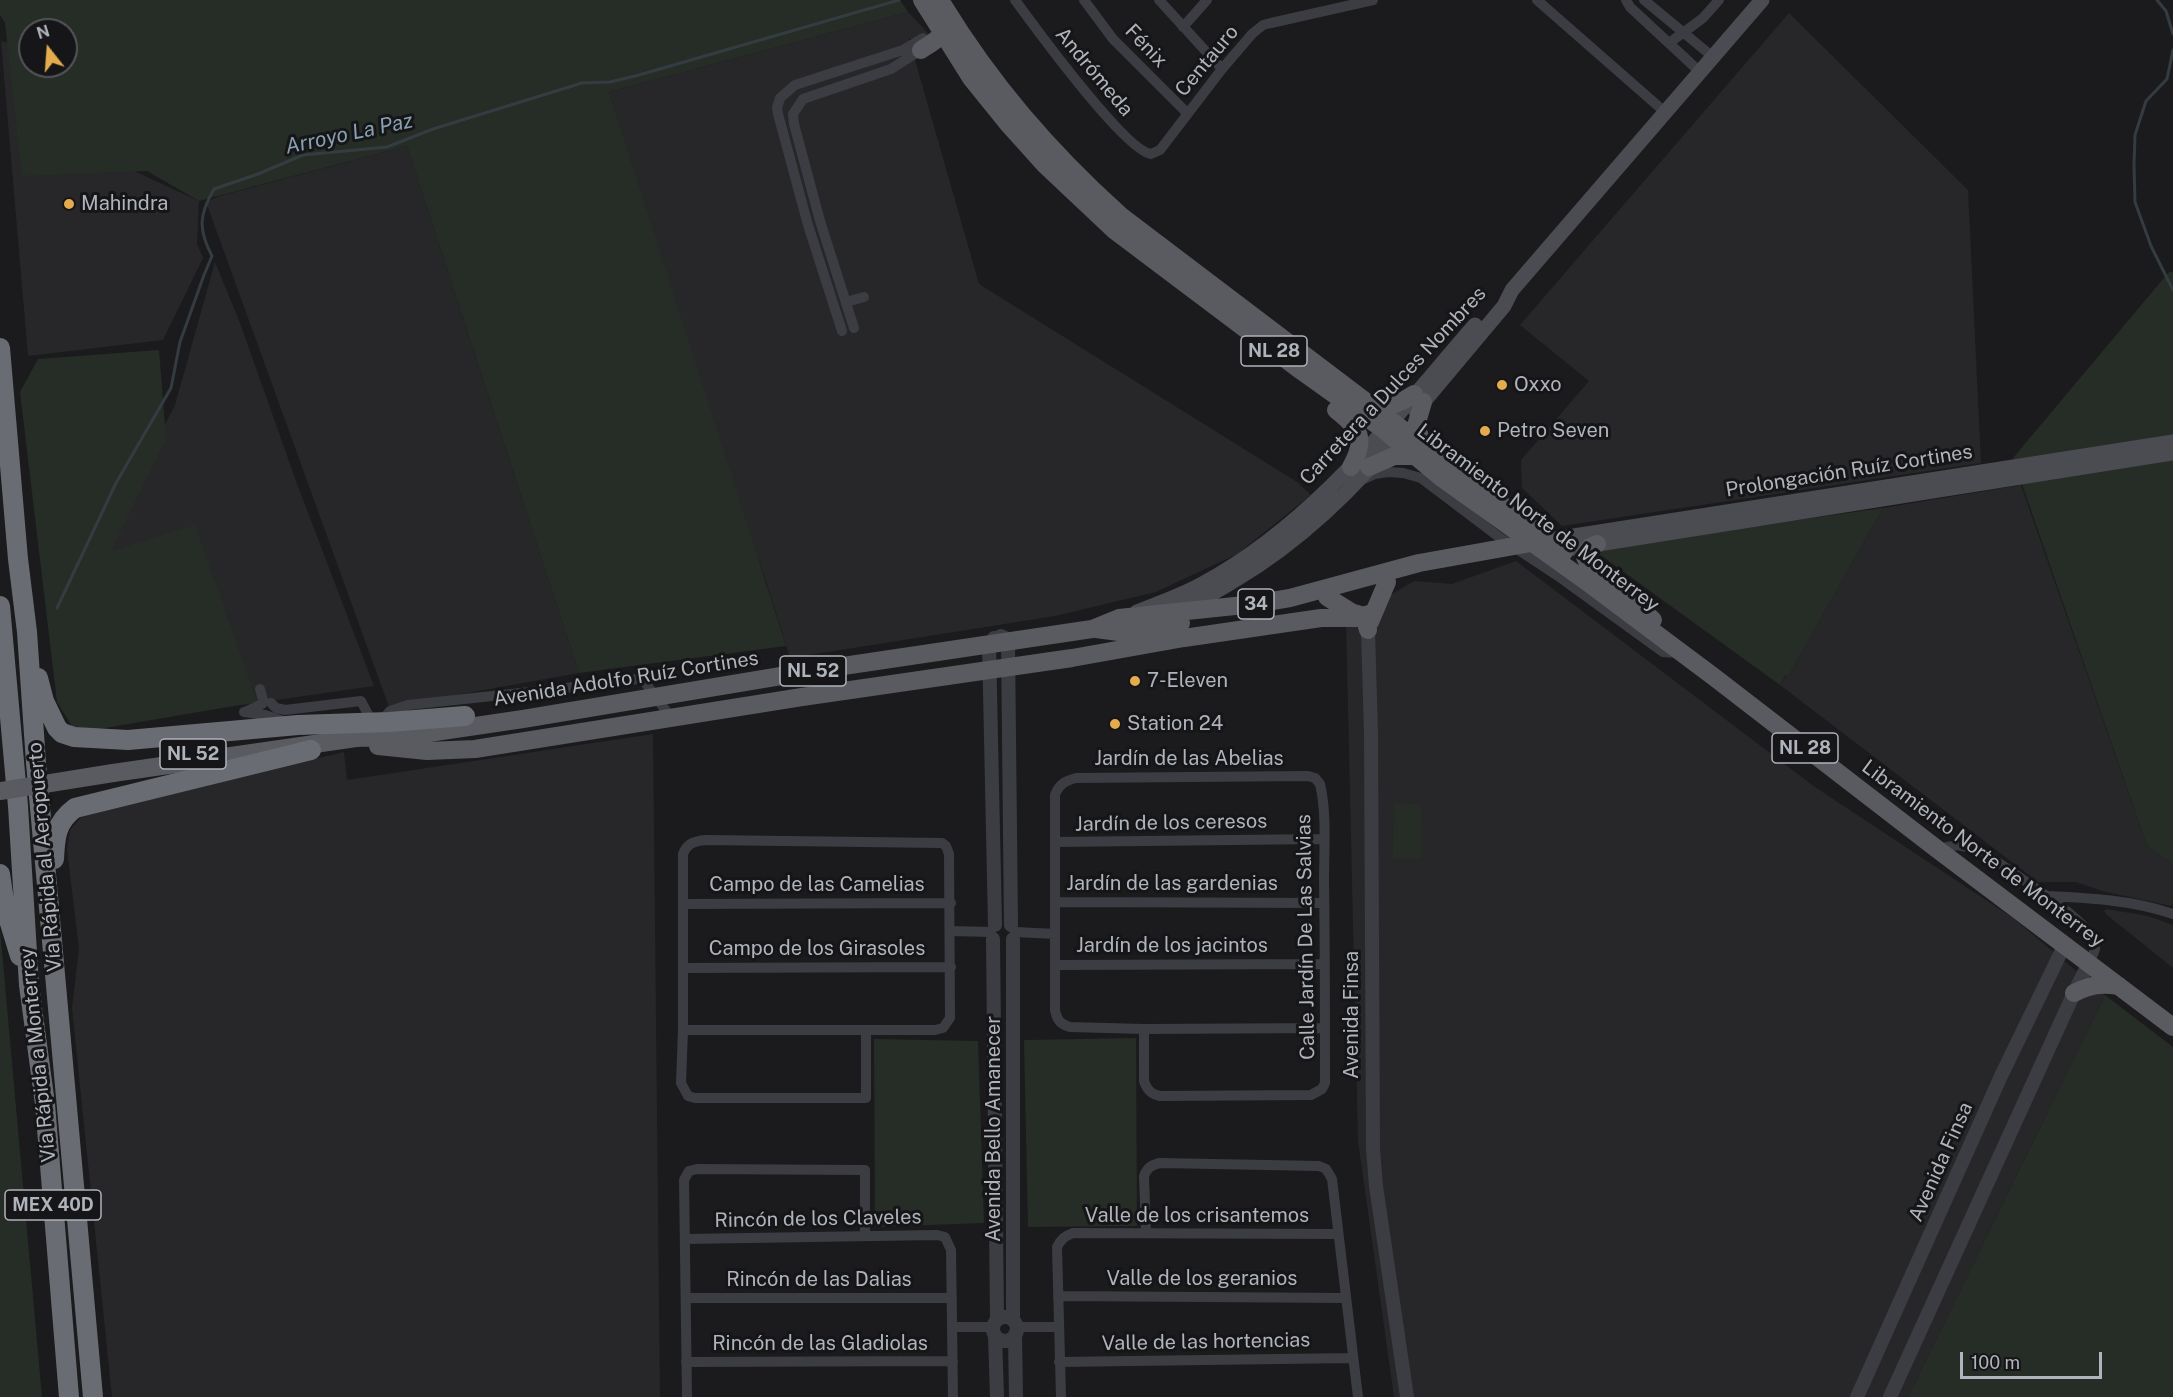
<!DOCTYPE html>
<meta charset="utf-8">
<style>
body{margin:0}
#map{position:relative;width:2173px;height:1397px;overflow:hidden;background:#1b1b1d;font-family:"Public Sans",sans-serif}
canvas{display:block}
.north{position:absolute;left:18px;top:18px;width:60px;height:60px;box-sizing:border-box;background:#161618;border:2px solid #535559;border-radius:50%;rotate:343deg;font-size:16px;font-weight:700;line-height:24px;text-align:center;color:#afb3bb}
.north::after{content:'';display:block;margin:auto;width:21px;height:27px;background:#e4ac4c;clip-path:polygon(50% 0,100% 100%,50% 72%,0 100%)}
.scale{position:absolute;left:1960px;top:1352px;width:142px;height:27px;box-sizing:border-box;border:3px solid #afb3bb;border-top:0;padding-left:8px;font-size:18px;line-height:21px;white-space:nowrap;color:#afb3bb;-webkit-text-stroke:4px #161618;paint-order:stroke}
</style>
<div id="map">
<canvas width="2173" height="1397"></canvas>
<div class="north">N</div>
<div class="scale">100 m</div>
</div>
<script>
const ctx = document.querySelector('canvas').getContext('2d');
ctx.lineJoin = 'round';
function paint(path, color) { ctx.fillStyle = color; ctx.fill(path, 'evenodd'); }
function stroke(path, color, width, dash) { ctx.strokeStyle = color; ctx.lineWidth = width; ctx.lineCap = dash ? 'butt' : 'round'; ctx.setLineDash(dash || []); ctx.stroke(path); }
function write(font, color, halo, rows, align = 'center') {
  ctx.font = font + ' "Public Sans",sans-serif'; ctx.lineWidth = 6; ctx.setLineDash([]); ctx.textBaseline = 'middle'; ctx.strokeStyle = halo; ctx.fillStyle = color; for (const [text, x, y, turn = 0] of rows) {
    ctx.save(); ctx.translate(x, y); ctx.rotate((+turn || 0) * Math.PI / 180); ctx.textAlign = isNaN(turn) ? turn : align; if (halo) ctx.strokeText(text, 0, 0); ctx.fillText(text, 0, 0); ctx.restore();
  }
}
paint(new Path2D(`
 M908,12L930,35L909,39L979,284L1297,482L1311,495L1237,554L1156,592L1055,616L790,658L765,578L744,520L609,92Z
 M1789,13L1968,190L1981,463L1562,526L1522,488L1521,460L1589,381L1520,325Z
 M1,41L30,48V66L134,171L199,201L197,244L203,258L163,340L28,356Z
 M407,146L579,673L389,707L206,202L220,196Z
 M215,262L240,323L296,481L374,686L82,728L60,627L175,405Z
 M2021,485L2147,846L2173,864V903L2171,906L2102,891L2076,882H2038L1780,685L1787,675H1789L1883,508Z
 M1516,561L1815,787L2013,918L2105,995L1908,1397H1394L1358,1141L1346,621L1414,581L1452,584Z
 M653,734L660,1397H112L72,1008L79,949L67,849L70,830L84,814L344,752L347,780Z
 M2107,909L2148,916L2173,925V968L2107,915L2104,911Z`), '#27272a');
paint(new Path2D(`
 M0,0H900L908,12L609,92L786,646L579,673L407,146L199,201L147,171L22,176L5,23L0,15ZM30,30H66V66H30Z
 M2169,272H2173V864L2147,846L2013,458Z
 M159,350L166,439L111,551L195,525L257,702L76,733L57,702L20,392L38,359Z
 M1883,508L1789,675H1786L1780,685L1592,549Z
 M1394,803L1421,804L1422,858L1393,859Z
 M0,929L42,1397H0Z
 M2105,995L2173,1047V1397H1908Z
 M1136,1038L1137,1226L1028,1227L1024,1040Z
 M874,1039L978,1041L984,1223L875,1227Z`), '#252d26');
stroke(new Path2D(`
 M2157,0L2166,11L2173,34
 M2173,50L2167,79L2146,101L2135,135L2134,165L2135,202L2151,246L2173,290
 M57,608L116,483L171,388L180,342L204,275L212,256C198,229 199,215 214,189L258,174L303,155L387,147L433,129L582,83L610,82L639,75L899,0`), '#343c42', 3);
stroke(new Path2D(`
 M1015,0C1034,26 1125,151 1151,154L1160,150L1222,69L1252,34L1263,25L1271,23L1373,0
 M1084,0L1113,39L1187,113
 M1159,0L1222,69
 M1537,0L1666,113
 M1626,0L1630,7L1700,72
 M1644,0L1713,57
 M1183,27L1207,0
 M1669,43L1703,18L1719,0
 M846,302L864,297
 M854,328L820,221L794,124L793,114L803,99L891,69L921,50
 M842,331L808,225L778,114L777,108L780,98L795,85L903,50L923,38
 M1364,479L1375,474L1388,472L1403,473L1421,478L1499,537L1558,576L1656,647L1663,652L1678,653
 M271,703L276,708L285,710L361,701L370,718H384L390,711L408,705L558,689L638,679L644,681L672,719
 M247,711L262,704L263,700L260,689
 M244,712L265,715L286,722
 M1055,842L1323,839
 M1937,849L1958,845L1980,850L2047,896
 M1055,902L1324,903
 M683,904L951,903
 M951,931L991,932
 M1015,932L1055,934
 M2089,963C2091,958 2094,954 2095,949C2096,930 2061,907 2047,896C2089,898 2132,900 2173,914
 M1055,965L1325,964
 M683,968L951,967
 M1144,1029V1081C1147,1090 1151,1094 1160,1096L1311,1095L1322,1089L1325,1083C1325,1016 1325,948 1324,880C1324,851 1327,813 1320,784L1315,778L1308,776L1076,778C1065,781 1059,784 1055,795V1010C1057,1020 1060,1024 1070,1027L1144,1029L1325,1028
 M683,1030H935L943,1028L950,1018L949,854L946,846L942,843L706,840C695,841 687,843 683,854V1030L681,1083L688,1096L695,1098H866V1030
 M1146,1233L1144,1176C1147,1168 1151,1165 1160,1163L1319,1166L1326,1169L1332,1179L1358,1397
 M685,1239L937,1235L945,1237L951,1250L953,1397
 M1058,1296L1345,1298
 M686,1298H952
 M953,1327H993
 M1017,1327H1058
 M686,1362L953,1361
 M1059,1362L1353,1358
 M687,1397L684,1180L689,1171L697,1169L865,1170V1236
 M1061,1397L1057,1247C1061,1239 1065,1236 1073,1233L1337,1234`), '#3c3d42', 10);
stroke(new Path2D(`
 M1368,630L1371,733L1373,1149L1376,1186L1407,1397
 M1001,636L1007,639L1008,642L1011,925
 M994,638L989,645L995,925
 M993,939L997,1320
 M993 1329a12 12 0 1 1 24 0a12 12 0 1 1-24 0Z
 M1013,1320V939
 M1015,1334L1016,1397
 M995,1335L997,1397
 M1857,1397L2001,1076L2065,944
 M1890,1397L2074,993L2089,963`), '#3c3d42', 14);
stroke(new Path2D(`
 M1416,411L1504,306L1512,290L1762,0
 M1542,541L2173,442
 M1554,551L2173,453
 M1183,609C1200,600 1218,591 1235,580C1296,544 1358,487 1401,430
 M1137,612C1159,603 1183,595 1204,583C1316,522 1393,419 1475,325`), '#4a4c52', 15);
stroke(new Path2D(`
 M922,0L971,78L1009,125L1045,165L1114,230L1300,370L1384,430L1443,479L1587,582L1714,677L1937,849L2173,1027
 M940,0C990,83 1049,151 1121,216L1564,552
 M921,50C931,43 943,38 945,25
 M1369,403C1386,410 1399,404 1414,394
 M1336,410C1360,429 1367,438 1351,467
 M1423,445L1416,426L1423,402
 M1369,467L1394,456H1416
 M1597,544L1590,547L1585,553V557L1589,565L1622,591L1653,620
 M1327,597L1351,612L1364,616L1368,630
 M1370,622L1387,582
 M1096,629L1119,632L1181,623
 M378,746L427,751L475,749L802,697L1072,658L1184,638L1321,618H1355L1373,613
 M113,773L356,738L408,736L523,719L823,669L1092,629L1119,618L1254,604L1290,598L1419,563L1531,543
 M2074,993C2090,985 2101,983 2119,986`), '#595b61', 18);
stroke(new Path2D(`
 M0,348L18,559L27,632L36,763L93,1397
 M0,606L18,806L29,985L45,1104L69,1397
 M38,678L44,701L57,728L62,733L74,737L128,740L298,725L389,722L465,716
 M54,859C55,837 56,822 75,808L311,750
 M0,874L5,907L20,956`), '#696c72', 20);
stroke(new Path2D(`
 M0,791L113,773`), '#595b61', 18);
for (const [x, y, r, color] of [
 [69,204,6,"#e4ac4c"],
 [1502,385,6,"#e4ac4c"],
 [1485,431,6,"#e4ac4c"],
 [1135,681,6,"#e4ac4c"],
 [1115,724,6,"#e4ac4c"]
]) { const dot = new Path2D(); dot.arc(x, y, r, 0, 2 * Math.PI); ctx.fillStyle = color; ctx.fill(dot); stroke(dot, '#161618', 2); }
for (const [x, y, w] of [
 [1274,351,66],
 [1256,604,36],
 [813,671,66],
 [1805,748,66],
 [193,754,66],
 [53,1205,96]
]) { const box = new Path2D(); box.roundRect(x - w / 2, y - 15, w, 30, 4.5); ctx.fillStyle = '#161618'; ctx.fill(box); stroke(box, '#afb3bb', 1.5); }
write('bold 18px', '#afb3bb', null, [
 ["NL 28",1274,351],
 ["34",1256,604],
 ["NL 52",813,671],
 ["NL 28",1805,748],
 ["NL 52",193,754],
 ["MEX 40D",53,1205]
]);
write('20px', '#afb3bb', '#161618', [
 ["Fénix",1146,46,46],
 ["Centauro",1207,61,-50],
 ["Andrómeda",1094,72,50],
 ["Carretera a Dulces Nombres",1393,386,-47],
 ["Prolongación Ruíz Cortines",1849,471,-9],
 ["Libramiento Norte de Monterrey",1538,518,37],
 ["Avenida Adolfo Ruíz Cortines",626,679,-9],
 ["Jardín de las Abelias",1189,759],
 ["Jardín de los ceresos",1171,823,-1],
 ["Libramiento Norte de Monterrey",1983,854,37],
 ["Vía Rápida al Aeropuerto",45,857,-95],
 ["Jardín de las gardenias",1172,884],
 ["Campo de las Camelias",817,885],
 ["Calle Jardín De Las Salvias",1306,937,-91],
 ["Jardín de los jacintos",1172,946],
 ["Campo de los Girasoles",817,949],
 ["Avenida Finsa",1352,1015,-90],
 ["Vía Rápida a Monterrey",38,1055,-96],
 ["Avenida Bello Amanecer",994,1129,-90],
 ["Avenida Finsa",1941,1162,-66],
 ["Valle de los crisantemos",1197,1216],
 ["Rincón de los Claveles",818,1219,-1],
 ["Valle de los geranios",1202,1279],
 ["Rincón de las Dalias",819,1280],
 ["Valle de las hortencias",1206,1342,-1],
 ["Rincón de las Gladiolas",820,1344]
]);
write('20px', '#afb3bb', '#161618', [
 ["Mahindra",81,204],
 ["Oxxo",1514,385],
 ["Petro Seven",1497,431],
 ["7-Eleven",1147,681],
 ["Station 24",1127,724]
], 'left');
write('italic 21px', '#89a1b3', '#161618', [
 ["Arroyo La Paz",349,134,-12]
]);
</script>
